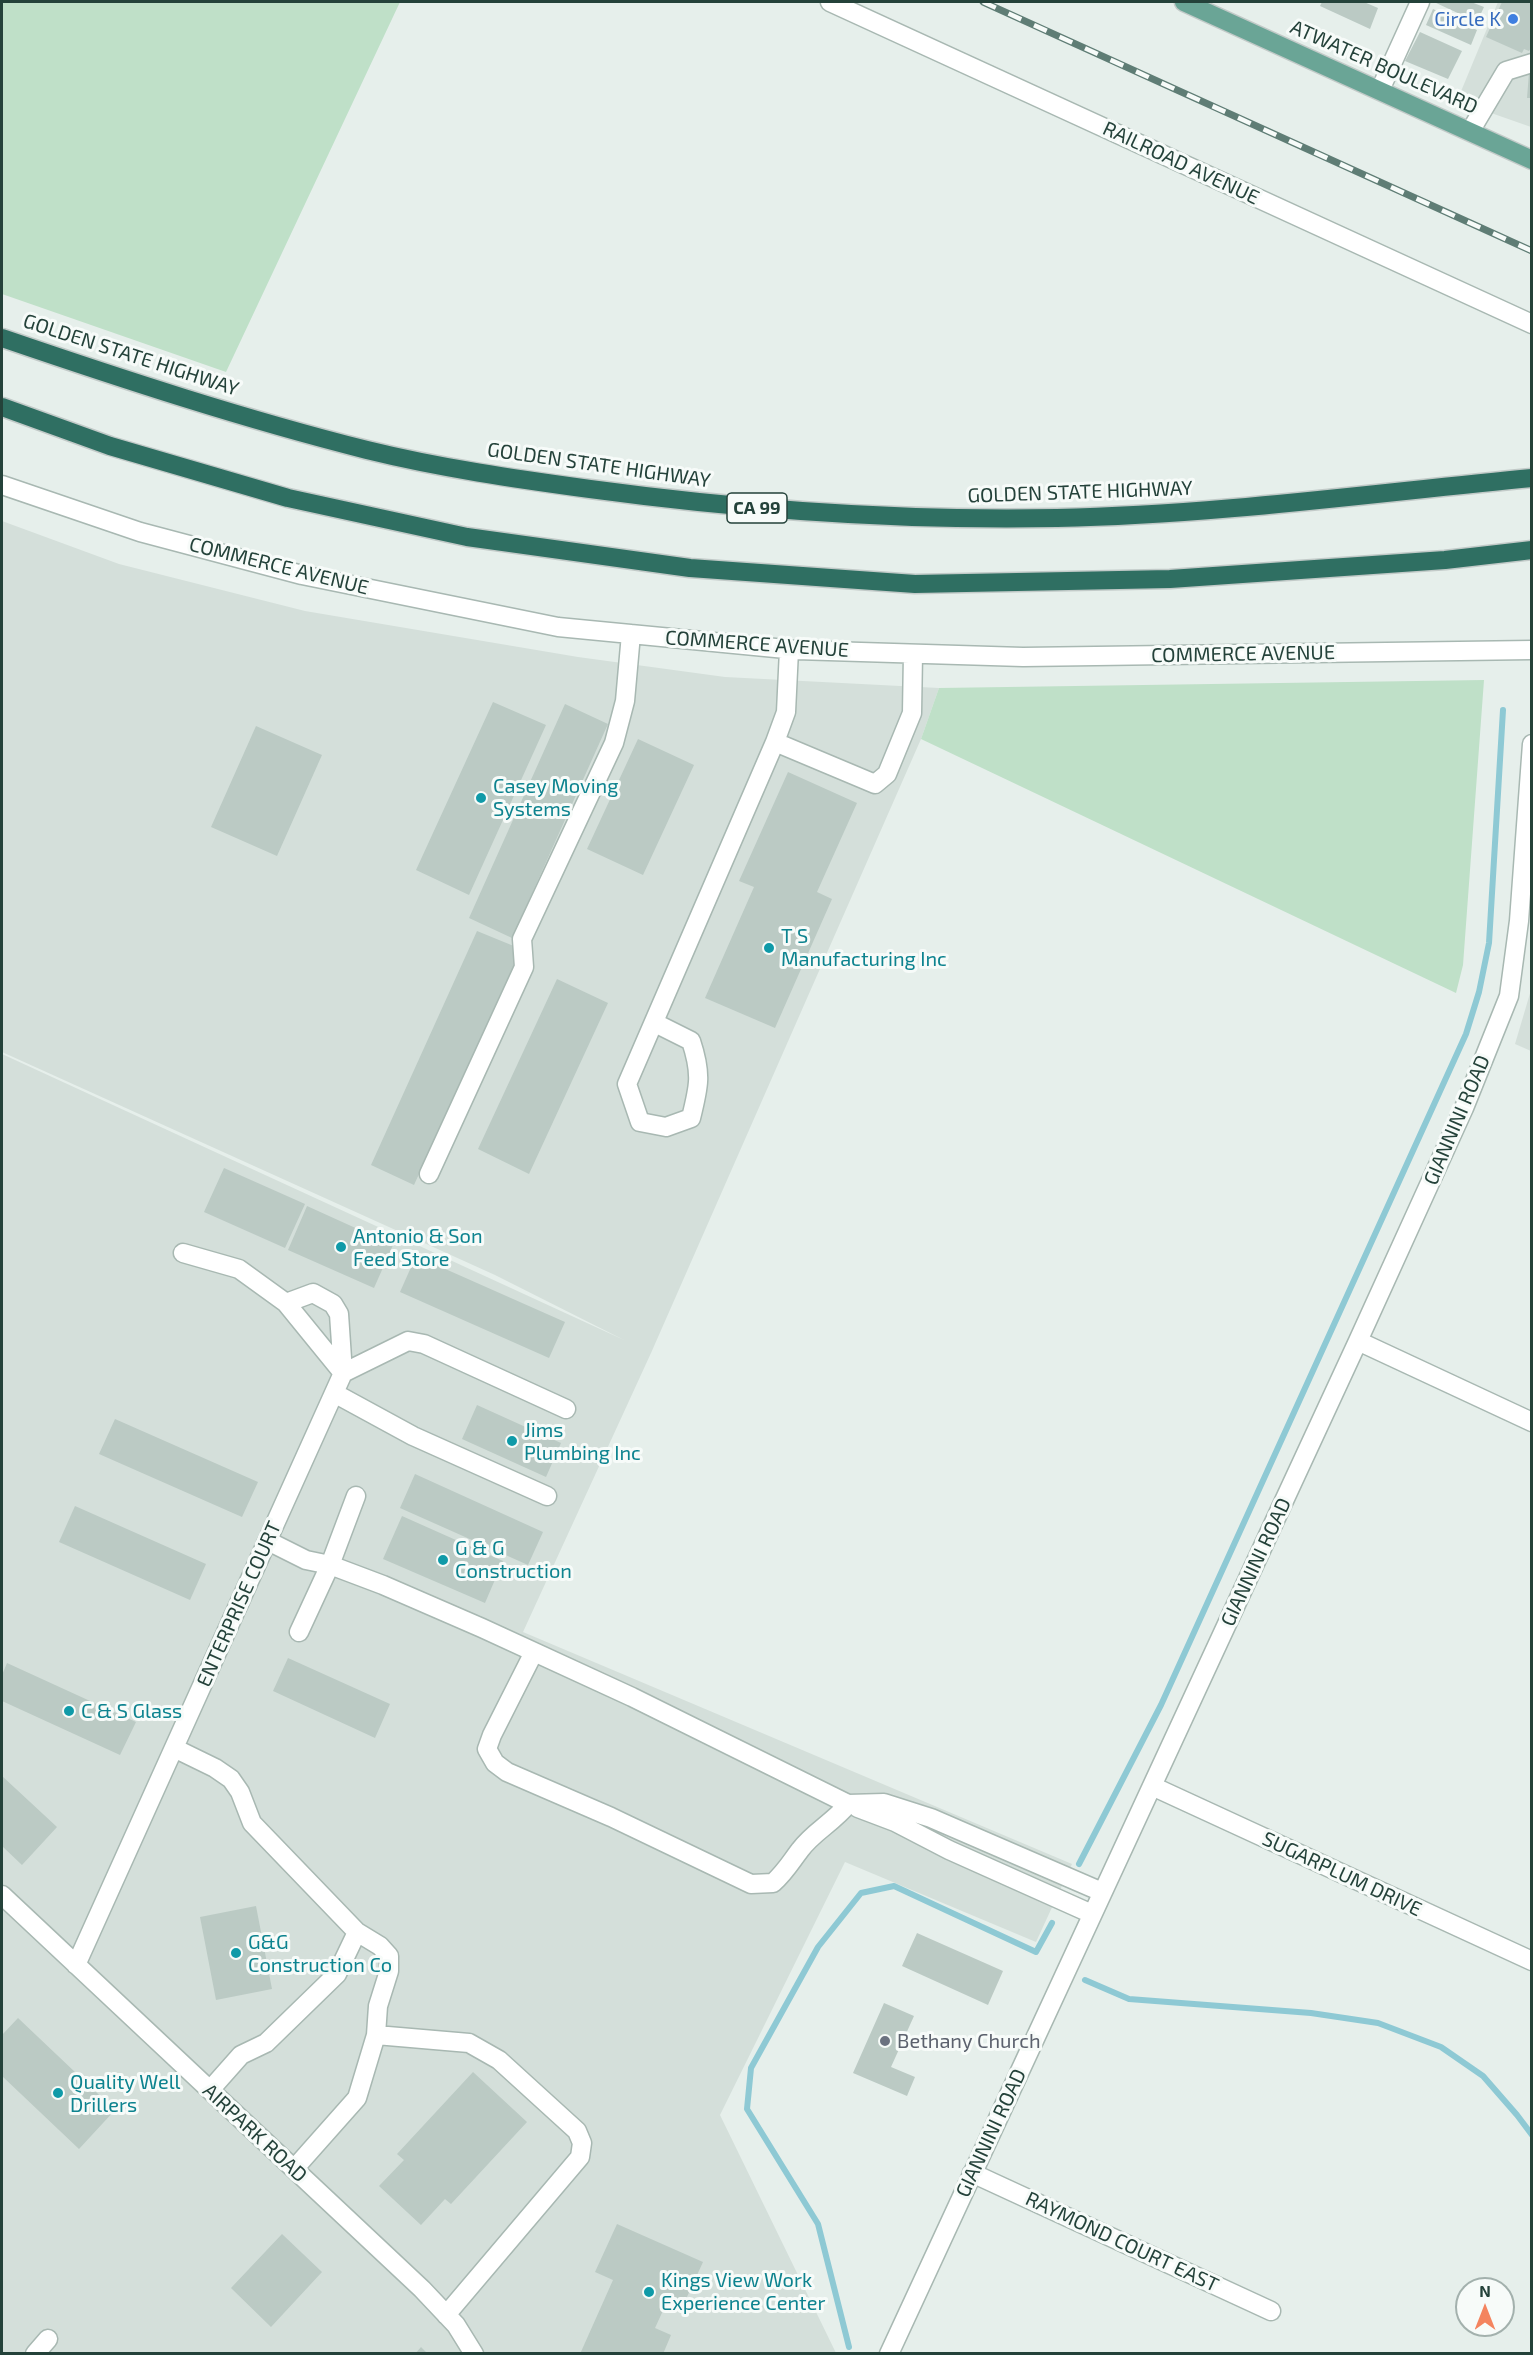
<!DOCTYPE html>
<style>
body{margin:0}
#map{position:relative;width:1533px;height:2355px;overflow:hidden;background:#e6efeb;font-family:"Exo 2",sans-serif}
canvas{display:block}
.frame{position:absolute;inset:0;border:3px solid #24423a;pointer-events:none}
.north{position:absolute;left:1455px;top:2277px;width:60px;height:60px;box-sizing:border-box;background:#f7fbf9;border:2px solid #a3b1ad;border-radius:50%;rotate:0deg;font-size:16px;font-weight:700;line-height:24px;text-align:center;color:#24423a}
.north::after{content:'';display:block;margin:auto;width:21px;height:27px;background:#f4845f;clip-path:polygon(50% 0,100% 100%,50% 72%,0 100%)}
</style>
<div id="map">
<canvas width="1533" height="2355"></canvas>
<div class="frame"></div>
<div class="north">N</div>
</div>
<script>
const ctx = document.querySelector('canvas').getContext('2d');
ctx.lineJoin = 'round';
function paint(path, color) { ctx.fillStyle = color; ctx.fill(path, 'evenodd'); }
function stroke(path, color, width, dash) { ctx.strokeStyle = color; ctx.lineWidth = width; ctx.lineCap = dash ? 'butt' : 'round'; ctx.setLineDash(dash || []); ctx.stroke(path); }
function write(font, color, halo, rows, align = 'center') {
  ctx.font = font + ' "Exo 2",sans-serif'; ctx.lineWidth = 6; ctx.setLineDash([]); ctx.textBaseline = 'middle'; ctx.strokeStyle = halo; ctx.fillStyle = color; for (const [text, x, y, turn = 0] of rows) {
    ctx.save(); ctx.translate(x, y); ctx.rotate((+turn || 0) * Math.PI / 180); ctx.textAlign = isNaN(turn) ? turn : align; if (halo) ctx.strokeText(text, 0, 0); ctx.fillText(text, 0, 0); ctx.restore();
  }
}
paint(new Path2D(`
 M1498,2H1531V127L1457,101Z
 M2,521L119,564L305,611L578,657L725,677L939,688L921,739L651,1353L523,1632L1072,1864L1036,1942L845,1862L720,2115L836,2353H2V1054L624,1340L495,1275L2,1052Z
 M1531,990L1532,1051H1531L1515,1044Z`), '#d4dfda');
paint(new Path2D(`
 M2,2H400L226,372L2,294Z
 M1484,680L1463,965L1456,993L921,739L939,688Z`), '#bfe0c8');
stroke(new Path2D(`
 M1079,1864L1161,1705L1466,1034L1479,992L1489,943L1503,710
 M1085,1980L1129,1999L1311,2013L1378,2023L1441,2047L1483,2076L1517,2115L1532,2135
 M849,2347L818,2224L747,2109L751,2068L818,1947L861,1893L894,1886L1036,1952L1052,1923`), '#8ec9d4', 6);
paint(new Path2D(`
 M1322,2H1364L1378,8L1370,29L1320,6Z
 M1434,2H1471L1484,7L1477,22Z
 M1502,2H1532V46L1529,51L1524,49L1522,53L1486,37Z
 M1433,9L1477,30L1471,45L1426,25Z
 M1420,32L1462,51L1448,79L1405,61Z
 M1529,73L1532,74V98H1527Z
 M493,702L546,725L469,895L416,870Z
 M565,704L608,724L512,938L469,918Z
 M256,726L322,755L277,856L211,827Z
 M638,739L694,765L643,875L587,849Z
 M788,772L857,803L817,892L832,899L775,1028L705,998L754,887L739,881Z
 M477,931L521,949L414,1185L371,1165Z
 M557,979L608,1003L529,1174L478,1149Z
 M224,1168L305,1204L285,1248L204,1212Z
 M307,1206L393,1245L374,1288L288,1250Z
 M416,1256L565,1322L549,1358L400,1292Z
 M477,1405L561,1443L546,1477L462,1439Z
 M115,1419L258,1482L242,1517L99,1454Z
 M415,1474L543,1532L528,1565L400,1508Z
 M75,1506L206,1564L190,1600L59,1542Z
 M402,1516L503,1561L485,1603L383,1559Z
 M288,1658L390,1704L375,1738L273,1691Z
 M7,1663L136,1722L120,1755L2,1701V1675Z
 M2,1776L57,1827L22,1865L2,1846Z
 M256,1906L272,1989L216,2000L200,1917Z
 M917,1933L1003,1971L988,2005L902,1966Z
 M884,2003L914,2016L891,2067L915,2077L907,2096L853,2073Z
 M18,2018L115,2110L79,2149L2,2076V2035Z
 M473,2072L527,2122L451,2204L445,2199L421,2225L379,2186L404,2160L397,2154Z
 M617,2224L703,2262L681,2310L666,2304L655,2328L671,2335L663,2354H580L613,2280L595,2272Z
 M282,2234L322,2272L271,2327L231,2288Z
 M421,2347L428,2354H415Z`), '#bbcac4');
const minor = new Path2D(`
 M830,2L1532,324
 M1380,90L1420,2
 M1471,130L1506,71L1532,63
 M2,485L140,532L302,575L558,627L796,650L1023,657L1532,650
 M789,650L786,712L775,742L875,784L887,774L912,713L913,654
 M655,1023L691,1041C702,1074 699,1086 691,1118L666,1127L640,1122L627,1084L775,742
 M429,1174L524,967L522,939L614,743L625,701L631,634
 M183,1253L239,1269L286,1303L343,1373
 M1358,1341L1532,1422
 M343,1373L408,1341L424,1344L566,1409
 M334,1393L413,1436L547,1496
 M268,1541L306,1560L330,1565L383,1585L482,1628L632,1697L848,1804C834,1822 813,1832 800,1850C790,1863 786,1871 773,1883L751,1884L611,1817L507,1772L495,1763L487,1749L492,1735L534,1652
 M299,1632L330,1565L356,1496
 M174,1748L215,1768L231,1779L240,1792L252,1823L357,1932L337,1974L266,2043L241,2055L210,2090
 M1152,1786L1532,1961
 M848,1804L884,1803L931,1818L1102,1892
 M858,1808L895,1822L949,1850L1092,1914
 M2,1895L422,2289L456,2325L474,2354
 M76,1965L343,1373L339,1314L333,1304L313,1293L286,1303
 M376,2035L469,2043L499,2060L577,2131L582,2143L580,2157L446,2315
 M294,2169L357,2098L376,2035L378,2006L389,1971V1956L380,1946L357,1932
 M972,2173L1271,2311
 M35,2354L48,2339
 M889,2354L1358,1341L1464,1108L1509,996L1519,921L1532,744`);
const major = new Path2D(`
 M1184,2L1532,160`);
const highway = new Path2D(`
 M2,338C122,379 244,419 367,450C440,468 516,479 590,489C745,510 900,521 1057,518C1215,515 1374,493 1532,478
 M2,407L110,446L288,498L467,537L690,568L915,584L1170,579L1445,560L1532,550`);
stroke(minor, '#a8b8b2', 21);
stroke(major, '#c2cac8', 21);
stroke(highway, '#c2cac8', 21);
stroke(minor, '#fff', 18);
stroke(major, '#6aa596', 18);
stroke(highway, '#2f6f62', 18);
const rail = new Path2D(`
 M983,2L1532,251`);
stroke(rail, '#5f7d75', 7);
stroke(rail, '#f7fbf9', 4.5, [14]);
for (const [x, y, r, color] of [
 [1513,19,6,"#3f7fe0"],
 [481,798,6,"#0f9aa8"],
 [769,948,6,"#0f9aa8"],
 [341,1247,6,"#0f9aa8"],
 [512,1441,6,"#0f9aa8"],
 [443,1560,6,"#0f9aa8"],
 [69,1711,6,"#0f9aa8"],
 [236,1953,6,"#0f9aa8"],
 [885,2041,6,"#6b7280"],
 [58,2093,6,"#0f9aa8"],
 [649,2292,6,"#0f9aa8"]
]) { const dot = new Path2D(); dot.arc(x, y, r, 0, 2 * Math.PI); ctx.fillStyle = color; ctx.fill(dot); stroke(dot, '#f7fbf9', 2); }
for (const [x, y, w] of [
 [757,508,60]
]) { const box = new Path2D(); box.roundRect(x - w / 2, y - 15, w, 30, 4.5); ctx.fillStyle = '#f7fbf9'; ctx.fill(box); stroke(box, '#24423a', 1.5); }
write('bold 18px', '#24423a', null, [
 ["CA 99",757,508]
]);
write('20px', '#366cbe', '#f7fbf9', [
 ["Circle K",1501,19]
], 'right');
write('20px', '#24423a', '#f7fbf9', [
 ["ATWATER BOULEVARD",1384,67,24],
 ["RAILROAD AVENUE",1181,163,25],
 ["GOLDEN STATE HIGHWAY",131,355,18],
 ["GOLDEN STATE HIGHWAY",599,465,8],
 ["GOLDEN STATE HIGHWAY",1080,492,-2],
 ["COMMERCE AVENUE",279,566,14],
 ["COMMERCE AVENUE",757,644,4],
 ["COMMERCE AVENUE",1243,654,-1],
 ["GIANNINI ROAD",1457,1120,-67],
 ["GIANNINI ROAD",1256,1562,-65],
 ["ENTERPRISE COURT",239,1604,-66],
 ["SUGARPLUM DRIVE",1342,1874,25],
 ["AIRPARK ROAD",255,2133,43],
 ["GIANNINI ROAD",991,2133,-65],
 ["RAYMOND COURT EAST",1122,2242,25]
]);
write('20px', '#0d838f', '#f7fbf9', [
 ["Casey Moving",493,786],
 ["Systems",493,809],
 ["T S",781,936],
 ["Manufacturing Inc",781,959],
 ["Antonio & Son",353,1236],
 ["Feed Store",353,1259],
 ["Jims",524,1430],
 ["Plumbing Inc",524,1453],
 ["G & G",455,1548],
 ["Construction",455,1571],
 ["C & S Glass",81,1711],
 ["G&G",248,1942],
 ["Construction Co",248,1965],
 ["Quality Well",70,2082],
 ["Drillers",70,2105],
 ["Kings View Work",661,2280],
 ["Experience Center",661,2303]
], 'left');
write('20px', '#5b616d', '#f7fbf9', [
 ["Bethany Church",897,2041]
], 'left');
</script>
